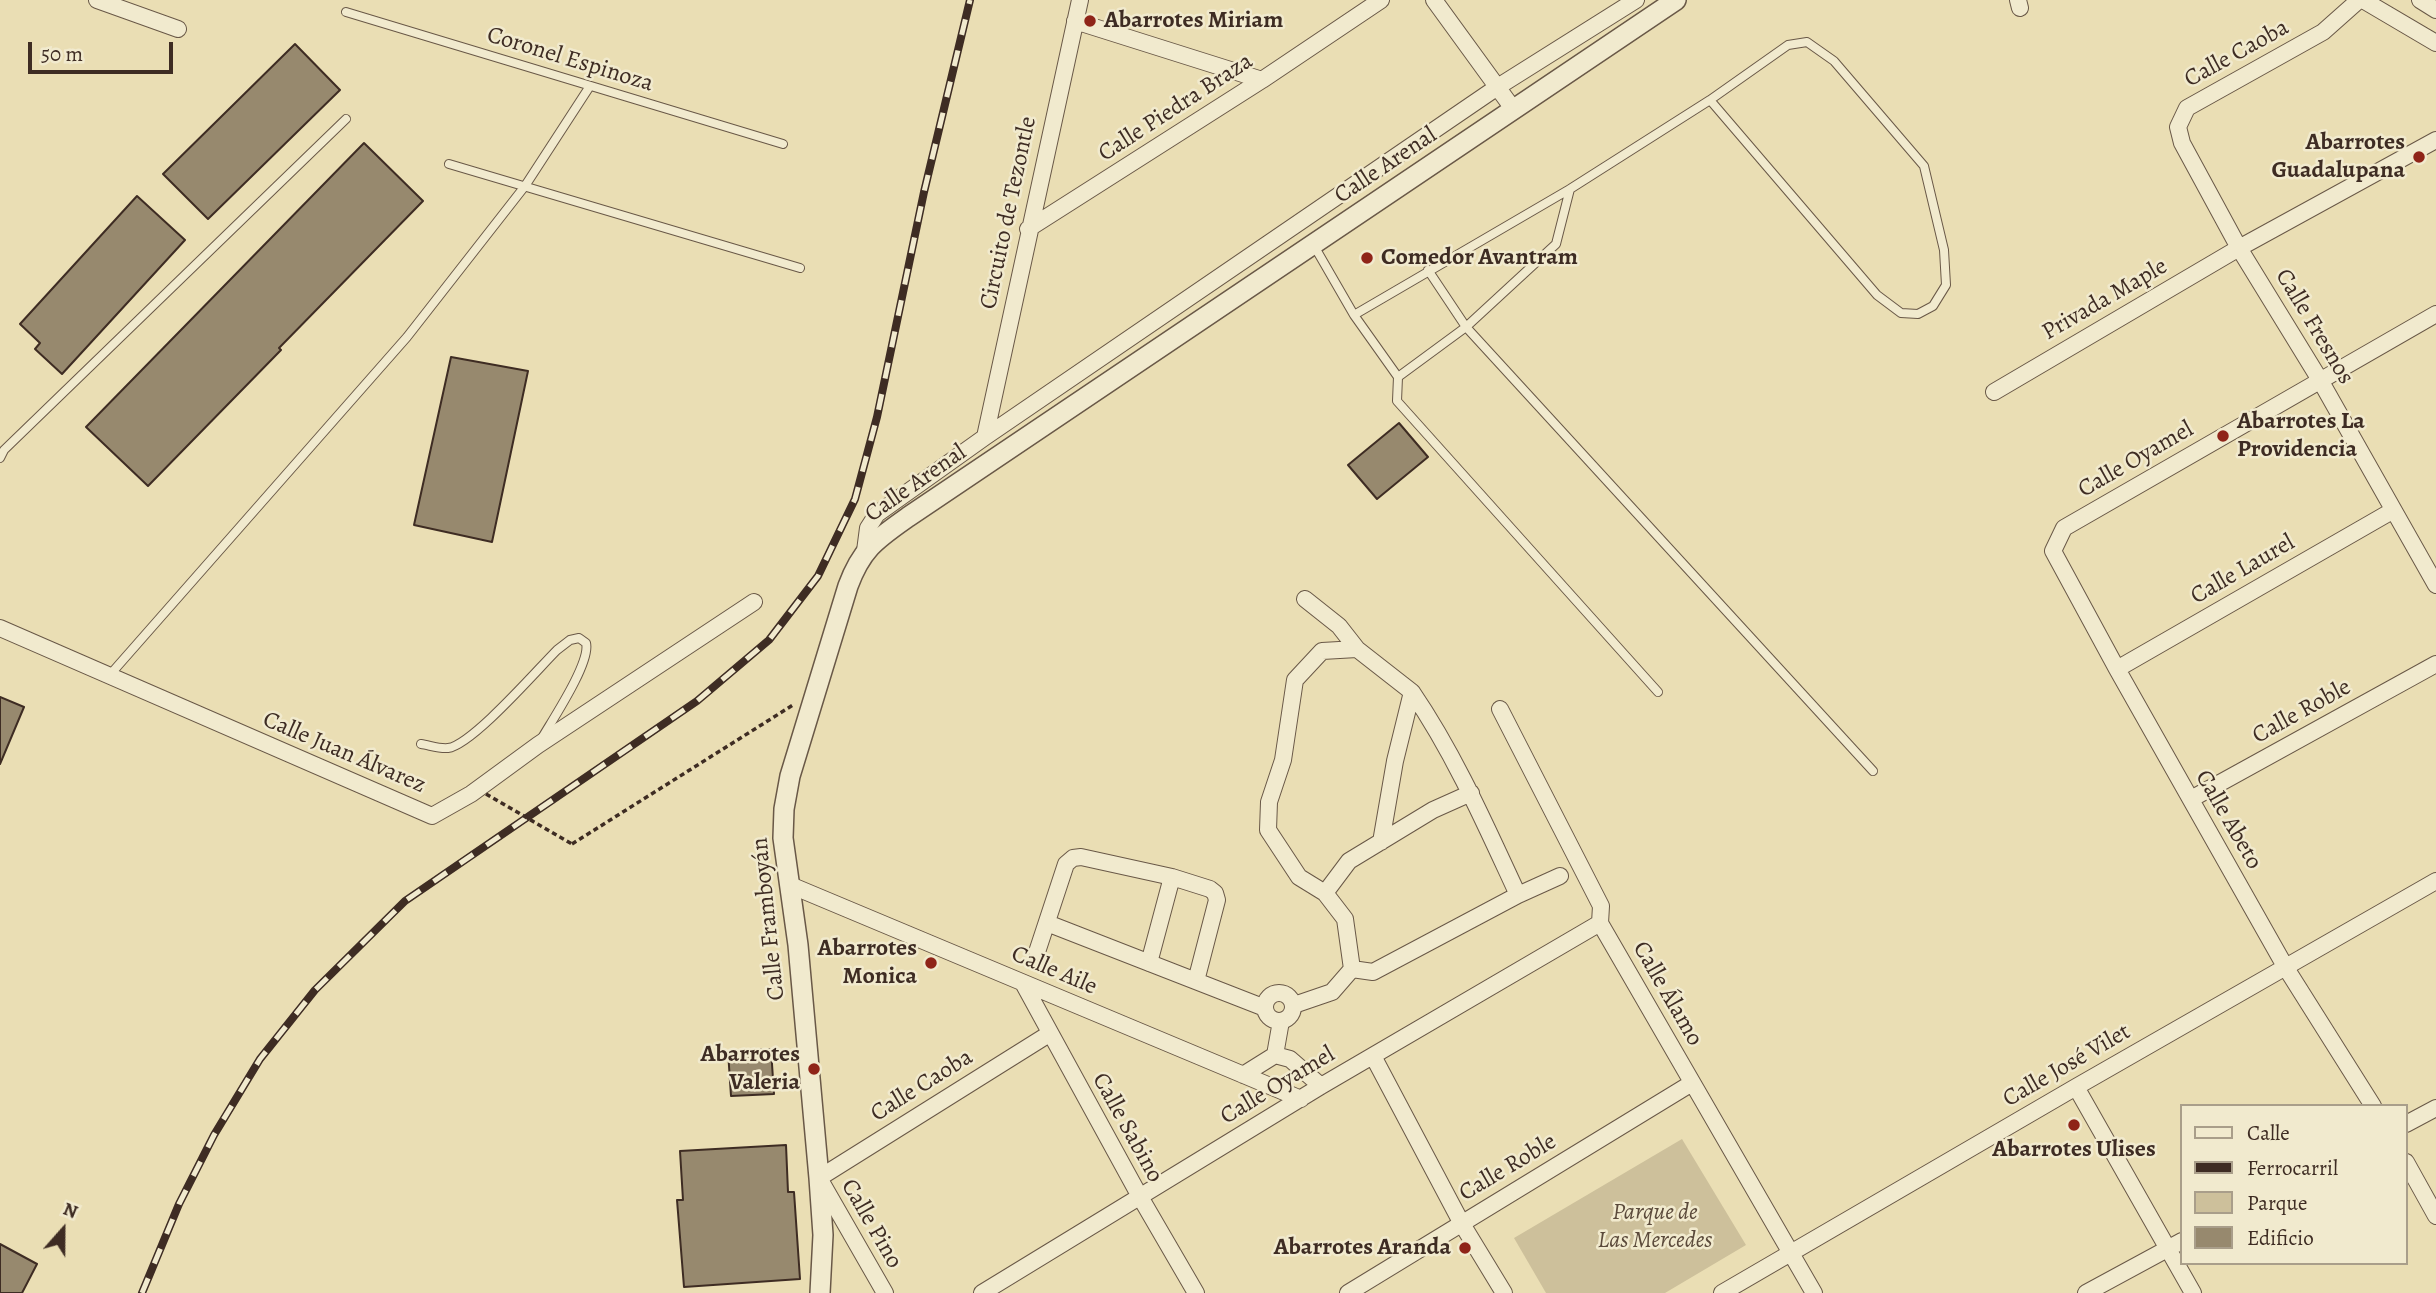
<!DOCTYPE html>
<meta charset="utf-8">
<style>
body{margin:0}
#map{position:relative;width:2436px;height:1293px;overflow:hidden;background:#eadeb4;font-family:Alegreya,serif}
canvas{display:block}
.legend{position:absolute;left:2180px;top:1104px;width:228px;height:161px;box-sizing:border-box;background:#f1eace;border:2px solid #a99e8a;margin:0;padding:9px 12px;list-style:none;font-size:21px;color:#3e2c23}
.legend li{display:flex;align-items:center;gap:14px;height:35px}
.legend b{width:35px;border:2px solid #a99e8a}
.north{position:absolute;left:28px;top:1195px;width:70px;height:70px;-webkit-text-stroke:5px #f1eace;paint-order:stroke;rotate:21deg;font-size:19px;font-weight:700;line-height:28px;text-align:center;color:#3e2c23}
.north::after{content:'';display:block;margin:auto;width:24px;height:32px;background:#3e2c23;clip-path:polygon(50% 0,100% 100%,50% 72%,0 100%)}
.scale{position:absolute;left:28px;top:42px;width:145px;height:32px;box-sizing:border-box;border:4px solid #3e2c23;border-top:0;padding-left:9px;font-size:21px;line-height:24px;white-space:nowrap;color:#3e2c23;-webkit-text-stroke:5px #f1eace;paint-order:stroke}
</style>
<div id="map">
<canvas width="2436" height="1293"></canvas>
<ul class="legend">
<li><b style="height:9px;background:#f1eace"></b>Calle</li>
<li><b style="height:9px;background:#3e2c23"></b>Ferrocarril</li>
<li><b style="height:19px;background:#cdc09b"></b>Parque</li>
<li><b style="height:19px;background:#97896e"></b>Edificio</li>
</ul>
<div class="north">N</div>
<div class="scale">50 m</div>
</div>
<script>
const ctx = document.querySelector('canvas').getContext('2d');
ctx.lineJoin = 'round';
function paint(path, color) { ctx.fillStyle = color; ctx.fill(path, 'evenodd'); }
function stroke(path, color, width, dash) { ctx.strokeStyle = color; ctx.lineWidth = width; ctx.lineCap = dash ? 'butt' : 'round'; ctx.setLineDash(dash || []); ctx.stroke(path); }
function write(font, color, halo, rows, align = 'center') {
  ctx.font = font + ' Alegreya,serif'; ctx.lineWidth = 5; ctx.setLineDash([]); ctx.textBaseline = 'middle'; ctx.strokeStyle = halo; ctx.fillStyle = color; for (const [text, x, y, turn = 0] of rows) {
    ctx.save(); ctx.translate(x, y); ctx.rotate((+turn || 0) * Math.PI / 180); ctx.textAlign = isNaN(turn) ? turn : align; if (halo) ctx.strokeText(text, 0, 0); ctx.fillText(text, 0, 0); ctx.restore();
  }
}
paint(new Path2D(`
 M1682,1139L1746,1245L1665,1293H1546L1514,1238Z`), '#cdc09b');
const building = new Path2D(`
 M295,44L340,90L208,219L163,174Z
 M364,143L423,201L279,348L281,350L148,486L86,427Z
 M137,196L185,240L62,374L35,349L40,343L20,324Z
 M451,357L528,371L492,542L414,525Z
 M1399,423L1428,457L1377,499L1348,465Z
 M0,697L24,707L0,764Z
 M771,1049L774,1094L731,1096L728,1051Z
 M786,1145L788,1192H794L800,1279L684,1287L677,1200H683L680,1151Z
 M0,1244L37,1264L22,1293H0Z`);
paint(building, '#97896e');
stroke(building, '#3e2c23', 2);
const service = new Path2D(`
 M346,12L783,144
 M1807,42L1834,61L1924,166L1944,250L1946,285L1933,306L1918,314L1901,313L1877,295L1710,100L1788,45Z
 M449,164L800,268
 M1313,244L1354,315L1570,189L1710,100
 M1428,270L1466,327L1556,244L1570,189
 M1354,315L1398,377L1397,401L1658,692
 M1398,377L1466,327L1873,771
 M0,458L4,450L346,119
 M108,677L407,337L525,186L590,86
 M421,744C429,745 439,749 448,748C472,745 537,670 557,650L570,640L579,638L586,643C591,662 553,719 542,738`);
const minor = new Path2D(`
 M97,0L178,29
 M1434,0L1514,110
 M2018,0L2020,8
 M2359,0L2323,32L2187,108L2178,127L2182,143L2239,248L2320,380L2436,585
 M2363,0L2436,43
 M2420,0L2436,10
 M1075,21L1262,80
 M1028,229L1262,80L1381,0
 M1994,392L2239,248L2436,140
 M985,437L1080,0
 M865,551L868,528L877,514L985,437L1496,88L1636,0
 M1305,599L1339,626L1357,649
 M0,628L432,816L471,794L538,745L754,602
 M2117,669L2392,511
 M1412,692C1455,755 1486,826 1518,895
 M1500,709L1601,906L1600,923L1814,1293
 M2191,799L2436,664
 M790,885L1301,1099
 M1325,893L1349,861L1433,810L1471,793
 M1047,923L1265,1008
 M1037,952L1066,864L1073,858L1081,857L1172,877L1210,889L1215,893L1217,900L1196,981
 M1149,963L1172,877
 M1352,969L1373,972L1518,895L1560,876
 M1023,983L1139,1195L1196,1293
 M1265 1007a14 14 0 1 1 28 0a14 14 0 1 1-28 0Z
 M1294,1005L1332,992L1352,969L1345,919L1325,893L1299,877L1268,830L1269,802L1283,760L1295,680L1322,651L1357,649L1412,692L1395,761L1381,842
 M1275,1055L1281,1021
 M1373,1056L1462,1224L1504,1293
 M1243,1075L1275,1055L1290,1059L1321,1086
 M2076,1087L2193,1293
 M2373,1106L2286,968L2117,669L2053,551L2064,528L2436,314
 M2406,1124L2436,1108
 M2406,1162L2436,1216
 M885,1293L819,1178L1049,1034
 M982,1293L1321,1086L1600,923
 M1348,1293L1692,1083
 M1722,1293L2076,1087L2436,881
 M2086,1293L2182,1241`);
const tertiary = new Path2D(`
 M820,1293L823,1235L819,1178L798,945L783,838L784,809L790,776L848,586C862,548 877,539 908,517L1676,0`);
stroke(service, '#695847', 10);
stroke(minor, '#695847', 18);
stroke(tertiary, '#695847', 22);
stroke(new Path2D(`
 M572,844L793,705`), '#3e2c23', 3.5, [5, 3.5]);
stroke(service, '#f1eace', 8);
stroke(minor, '#f1eace', 16);
stroke(tertiary, '#f1eace', 19);
const rail = new Path2D(`
 M142,1293L179,1204L214,1135L260,1059L315,990L405,901L697,701L769,640L818,576L855,499L877,417L924,192L970,0`);
stroke(rail, '#3e2c23', 8);
stroke(rail, '#f1eace', 5, [16]);
stroke(new Path2D(`
 M486,794L572,844`), '#3e2c23', 3.5, [5, 3.5]);
for (const [x, y, r, color] of [
 [1090,21,7,"#8f2418"],
 [2419,157,7,"#8f2418"],
 [1367,258,7,"#8f2418"],
 [2223,436,7,"#8f2418"],
 [931,963,7,"#8f2418"],
 [814,1069,7,"#8f2418"],
 [2074,1125,7,"#8f2418"],
 [1465,1248,7,"#8f2418"]
]) { const dot = new Path2D(); dot.arc(x, y, r, 0, 2 * Math.PI); ctx.fillStyle = color; ctx.fill(dot); stroke(dot, '#f1eace', 2.5); }
write('bold 24px', '#3e2c23', '#f1eace', [
 ["Abarrotes Miriam",1104,21,"left"],
 ["Abarrotes",2405,143],
 ["Guadalupana",2405,171],
 ["Comedor Avantram",1381,258,"left"],
 ["Abarrotes La",2237,422,"left"],
 ["Providencia",2237,450,"left"],
 ["Abarrotes",917,949],
 ["Monica",917,977],
 ["Abarrotes",800,1055],
 ["Valeria",800,1083],
 ["Abarrotes Ulises",2074,1150,"center"],
 ["Abarrotes Aranda",1451,1248]
], 'right');
write('24px', '#3e2c23', '#f1eace', [
 ["Calle Caoba",2237,54,-29],
 ["Coronel Espinoza",570,60,17],
 ["Calle Piedra Braza",1176,108,-33],
 ["Calle Arenal",1386,166,-34],
 ["Circuito de Tezontle",1009,213,-78],
 ["Privada Maple",2105,300,-30],
 ["Calle Fresnos",2314,327,59],
 ["Calle Oyamel",2136,460,-30],
 ["Calle Arenal",916,484,-35],
 ["Calle Laurel",2243,570,-30],
 ["Calle Roble",2302,712,-29],
 ["Calle Juan Álvarez",344,753,23],
 ["Calle Abeto",2228,820,60],
 ["Calle Framboyán",769,919,-96],
 ["Calle Aile",1054,971,23],
 ["Calle Álamo",1667,994,60],
 ["Calle José Vilet",2067,1066,-30],
 ["Calle Caoba",922,1086,-32],
 ["Calle Oyamel",1278,1086,-31],
 ["Calle Sabino",1127,1128,61],
 ["Calle Roble",1508,1168,-31],
 ["Calle Pino",871,1224,60]
]);
write('italic 24px', '#5b4a3b', '#f1eace', [
 ["Parque de",1655,1213],
 ["Las Mercedes",1655,1241]
]);
</script>
